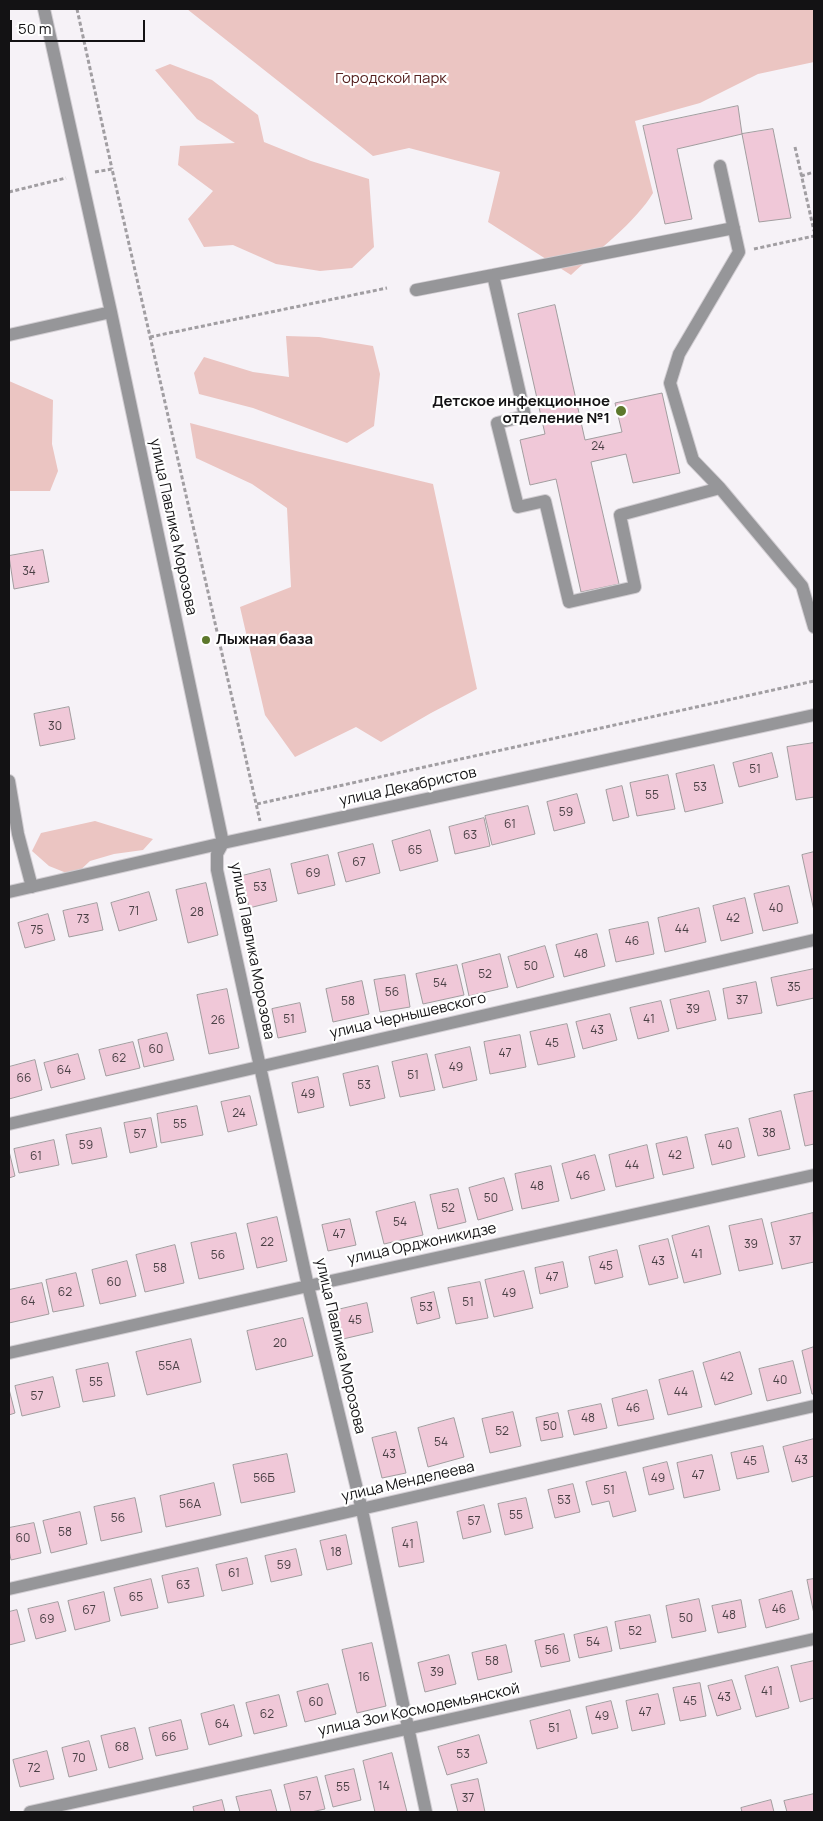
<!DOCTYPE html>
<meta charset="utf-8">
<style>
body{margin:0}
#map{position:relative;width:823px;height:1821px;overflow:hidden;background:#f6f2f7;font-family:Manrope,sans-serif}
canvas{display:block}
.frame{position:absolute;inset:0;border:10px solid #131214;pointer-events:none}
.scale{position:absolute;left:10px;top:20px;width:135px;height:22px;box-sizing:border-box;border:2px solid #131214;border-top:0;padding-left:6px;font-size:15px;line-height:18px;white-space:nowrap;color:#131214;-webkit-text-stroke:4px #fff;paint-order:stroke}
</style>
<div id="map">
<canvas width="823" height="1821"></canvas>
<div class="frame"></div>
<div class="scale">50 m</div>
</div>
<script>
const ctx = document.querySelector('canvas').getContext('2d');
ctx.lineJoin = 'round';
function paint(path, color) { ctx.fillStyle = color; ctx.fill(path, 'evenodd'); }
function stroke(path, color, width, dash) { ctx.strokeStyle = color; ctx.lineWidth = width; ctx.lineCap = dash ? 'butt' : 'round'; ctx.setLineDash(dash || []); ctx.stroke(path); }
function write(font, color, halo, rows, align = 'center') {
  ctx.font = font + ' Manrope,sans-serif'; ctx.lineWidth = 4.5; ctx.setLineDash([]); ctx.textBaseline = 'middle'; ctx.strokeStyle = halo; ctx.fillStyle = color; for (const [text, x, y, turn = 0] of rows) {
    ctx.save(); ctx.translate(x, y); ctx.rotate((+turn || 0) * Math.PI / 180); ctx.textAlign = isNaN(turn) ? turn : align; if (halo) ctx.strokeText(text, 0, 0); ctx.fillText(text, 0, 0); ctx.restore();
  }
}
paint(new Path2D(`
 M187,9H814V62L758,74L700,103L635,121L653,193C636,222 596,252 571,275L488,222L500,172L409,148L373,156Z
 M170,64L212,80L258,115L264,142L311,161L369,179L374,247L352,268L320,271L276,264L233,245L204,247L188,219L213,191L178,165L180,146L235,143L197,119L155,70Z
 M286,336L319,337L373,346L380,374L374,426L347,443L253,408L199,394L194,373L204,357L253,372L289,377Z
 M9,381L53,400L52,444L58,471L50,491H9Z
 M190,423L300,452L433,484L477,689L431,713L381,742L356,727L295,757L265,715L240,607L291,587L287,508L252,484L196,458Z
 M95,821L153,839L143,850L114,854L90,861L74,876L49,866L32,851L41,833Z`), '#ebc5c2');
const building = new Path2D(`
 M738,106L742,134L677,149L692,219L665,224L643,126Z
 M773,129L791,218L759,222L742,134Z
 M555,305L585,440L622,432L615,403L662,393L680,473L633,483L626,454L591,462L619,584L581,592L556,479L530,485L520,440L545,434L518,314Z
 M43,550L49,582L14,589L9,556Z
 M69,707L75,739L40,746L34,714Z
 M814,743V797L796,800L787,747Z
 M772,753L778,777L739,787L733,763Z
 M714,765L723,803L685,812L676,774Z
 M668,775L675,809L637,816L630,783Z
 M622,786L629,817L613,821L606,790Z
 M577,794L585,823L554,831L547,802Z
 M528,806L535,834L492,845L485,816Z
 M484,818L490,846L455,854L449,827Z
 M430,830L438,861L400,871L392,841Z
 M373,844L380,873L346,882L338,853Z
 M814,852V911L802,855Z
 M328,855L335,885L298,894L291,864Z
 M270,869L277,901L249,908L242,876Z
 M206,883L218,935L188,943L176,890Z
 M789,886L798,923L763,931L754,894Z
 M149,892L157,920L119,931L111,903Z
 M745,898L753,933L721,941L713,906Z
 M97,903L103,930L69,937L63,911Z
 M699,908L706,942L665,952L658,918Z
 M48,914L55,940L25,948L18,923Z
 M648,922L654,954L616,962L609,930Z
 M597,934L605,966L564,977L556,945Z
 M545,946L554,977L517,988L508,957Z
 M500,954L508,987L469,996L462,964Z
 M457,965L464,995L423,1004L416,974Z
 M814,969V998L777,1006L771,978Z
 M405,975L410,1007L380,1012L374,980Z
 M362,981L369,1014L333,1022L326,989Z
 M756,982L762,1013L728,1019L723,989Z
 M227,989L239,1048L209,1054L197,995Z
 M709,991L716,1020L677,1029L670,1000Z
 M661,1001L669,1031L638,1039L630,1008Z
 M300,1003L306,1032L278,1038L272,1009Z
 M610,1014L617,1040L583,1049L576,1022Z
 M567,1024L575,1057L538,1065L530,1032Z
 M167,1033L174,1060L144,1067L138,1040Z
 M520,1035L526,1067L490,1074L484,1042Z
 M133,1042L140,1068L106,1076L99,1050Z
 M470,1047L477,1080L443,1088L435,1055Z
 M78,1054L85,1079L51,1088L44,1063Z
 M427,1054L435,1090L400,1097L392,1062Z
 M35,1060L42,1090L9,1099V1067Z
 M378,1066L385,1098L350,1106L343,1074Z
 M318,1077L324,1107L298,1113L292,1083Z
 M814,1091V1144L805,1146L794,1095Z
 M250,1096L257,1125L228,1132L221,1102Z
 M197,1106L203,1135L161,1143L157,1114Z
 M781,1111L790,1149L758,1156L749,1119Z
 M151,1118L157,1147L130,1153L124,1123Z
 M101,1128L107,1157L72,1164L66,1135Z
 M738,1128L745,1157L712,1165L705,1135Z
 M687,1137L694,1168L663,1175L656,1144Z
 M54,1140L59,1165L19,1173L14,1149Z
 M647,1145L654,1178L616,1187L609,1155Z
 M9,1151L15,1176L9,1178Z
 M595,1155L605,1190L571,1199L562,1164Z
 M551,1166L559,1201L522,1209L515,1174Z
 M504,1178L513,1210L478,1220L469,1188Z
 M458,1189L466,1222L438,1229L430,1195Z
 M415,1202L423,1235L384,1244L376,1212Z
 M813,1213L814,1262L782,1269L771,1223Z
 M277,1217L287,1261L257,1268L247,1224Z
 M350,1219L356,1245L328,1251L322,1225Z
 M762,1219L773,1264L739,1271L729,1226Z
 M709,1226L721,1274L684,1283L672,1236Z
 M236,1233L244,1269L199,1279L191,1243Z
 M668,1239L678,1278L649,1285L639,1246Z
 M175,1245L184,1283L145,1292L136,1255Z
 M617,1250L623,1277L595,1284L589,1257Z
 M127,1261L136,1296L100,1304L92,1270Z
 M563,1262L568,1287L540,1294L535,1268Z
 M524,1271L533,1308L494,1317L485,1280Z
 M76,1273L84,1306L53,1312L46,1280Z
 M480,1282L488,1318L456,1324L448,1288Z
 M42,1283L49,1314L9,1323V1290Z
 M434,1292L440,1318L417,1324L411,1298Z
 M367,1303L373,1332L343,1339L337,1310Z
 M303,1318L313,1356L256,1370L247,1331Z
 M191,1339L201,1382L147,1395L136,1352Z
 M814,1347V1394H812L802,1351Z
 M740,1352L752,1394L715,1405L703,1363Z
 M793,1361L801,1393L767,1401L759,1369Z
 M108,1363L115,1396L83,1402L76,1370Z
 M693,1371L702,1407L668,1415L659,1380Z
 M53,1377L60,1407L22,1416L15,1386Z
 M9,1389L15,1413L9,1415Z
 M647,1390L654,1419L618,1426L612,1399Z
 M601,1404L607,1428L574,1435L568,1411Z
 M513,1412L521,1446L490,1453L482,1419Z
 M558,1413L563,1437L541,1441L536,1418Z
 M454,1418L464,1457L428,1467L418,1428Z
 M396,1432L406,1473L382,1478L372,1438Z
 M814,1439V1476L792,1482L783,1447Z
 M763,1446L769,1472L737,1479L731,1453Z
 M287,1454L295,1492L241,1503L233,1465Z
 M712,1455L720,1490L684,1498L677,1463Z
 M667,1462L674,1489L649,1495L643,1468Z
 M626,1472L636,1511L613,1517L609,1501L592,1505L586,1482Z
 M214,1483L221,1515L166,1527L160,1496Z
 M573,1484L580,1512L555,1518L548,1490Z
 M135,1498L142,1532L101,1541L94,1507Z
 M526,1498L533,1528L505,1535L498,1504Z
 M484,1505L491,1532L463,1539L457,1512Z
 M80,1512L87,1544L51,1553L43,1521Z
 M417,1522L424,1562L399,1567L392,1528Z
 M34,1523L41,1553L11,1560L9,1550V1528Z
 M346,1535L352,1564L327,1570L320,1541Z
 M296,1549L302,1575L271,1582L265,1556Z
 M247,1558L253,1584L222,1591L216,1565Z
 M198,1568L204,1596L168,1603L162,1576Z
 M151,1579L158,1608L121,1616L114,1588Z
 M814,1579V1614L807,1580Z
 M792,1591L799,1619L766,1628L759,1600Z
 M104,1592L110,1621L75,1630L68,1601Z
 M699,1599L706,1631L672,1638L666,1606Z
 M741,1600L746,1627L718,1633L712,1606Z
 M58,1602L66,1631L36,1639L28,1609Z
 M17,1610L25,1641L9,1645V1612Z
 M650,1615L656,1642L620,1649L615,1622Z
 M607,1627L612,1651L579,1658L574,1635Z
 M564,1634L570,1661L541,1667L535,1641Z
 M372,1643L386,1706L357,1713L342,1650Z
 M506,1645L512,1672L478,1680L472,1653Z
 M449,1655L456,1684L425,1692L418,1663Z
 M814,1661V1698L800,1702L791,1666Z
 M778,1667L789,1708L756,1717L745,1676Z
 M732,1680L741,1709L717,1716L708,1686Z
 M700,1683L706,1716L680,1721L673,1688Z
 M328,1684L336,1714L305,1722L297,1692Z
 M658,1694L665,1724L632,1731L626,1701Z
 M279,1695L287,1726L254,1734L246,1703Z
 M611,1701L618,1728L592,1734L586,1707Z
 M234,1705L242,1736L209,1745L201,1714Z
 M570,1710L577,1738L537,1749L530,1721Z
 M181,1720L188,1749L156,1756L149,1728Z
 M135,1728L143,1759L109,1768L101,1736Z
 M479,1735L487,1763L447,1775L438,1747Z
 M89,1741L97,1770L69,1777L62,1748Z
 M47,1751L54,1779L20,1787L13,1760Z
 M392,1753L407,1812H375L363,1761Z
 M354,1769L361,1800L333,1807L325,1776Z
 M317,1777L325,1809L311,1812H291L284,1785Z
 M478,1779L485,1812H458L451,1785Z
 M271,1790L277,1812H240L236,1797Z
 M814,1794V1812H787L784,1801Z
 M222,1800L225,1812H194L193,1807Z
 M771,1800L774,1812H742L741,1808Z`);
paint(building, '#f0c8d8');
stroke(building, '#a29d9f', 1);
const minor = new Path2D(`
 M44,9L111,312L223,843L217,854V870L308,1286L362,1510L426,1812
 M720,166L739,252L679,354L670,383L693,460L720,488L802,586L814,627
 M416,290L493,275
 M9,335L111,312
 M720,488L620,515L635,587L569,602L545,501L518,507L497,423L525,416L493,275L734,228
 M9,781L18,834L32,887
 M9,892L223,843L814,715
 M9,1124L814,940
 M9,1353L308,1286L814,1175
 M9,1589L814,1406
 M30,1812L814,1639`);
stroke(minor, '#d2ced3', 14);
stroke(new Path2D(`
 M77,9L112,169
 M795,147L814,231
 M95,172L112,169L260,821
 M801,176L814,172
 M9,192L66,178
 M754,249L814,236
 M150,337L387,288
 M257,804L814,681`), '#a19ea2', 3, [4, 2.5]);
stroke(minor, '#969699', 12);
for (const [x, y, r, color] of [
 [621,411,6,"#5d782c"],
 [206,640,5,"#5d782c"]
]) { const dot = new Path2D(); dot.arc(x, y, r, 0, 2 * Math.PI); ctx.fillStyle = color; ctx.fill(dot); stroke(dot, '#fff', 2); }
write('12px', '#4a4045', null, [
 ["24",598,447],
 ["34",29,572],
 ["30",55,727],
 ["51",755,770],
 ["53",700,788],
 ["55",652,796],
 ["59",566,813],
 ["61",510,825],
 ["63",470,836],
 ["65",415,851],
 ["67",359,863],
 ["69",313,874],
 ["53",260,888],
 ["40",776,909],
 ["71",134,912],
 ["28",197,913],
 ["42",733,919],
 ["73",83,920],
 ["44",682,930],
 ["75",37,931],
 ["46",632,942],
 ["48",581,955],
 ["50",531,967],
 ["52",485,975],
 ["54",440,984],
 ["35",794,988],
 ["56",392,993],
 ["37",742,1001],
 ["58",348,1002],
 ["39",693,1010],
 ["51",289,1020],
 ["41",649,1020],
 ["26",218,1021],
 ["43",597,1031],
 ["45",552,1044],
 ["60",156,1050],
 ["47",505,1054],
 ["62",119,1059],
 ["49",456,1068],
 ["64",64,1071],
 ["51",413,1076],
 ["66",24,1079],
 ["53",364,1086],
 ["49",308,1095],
 ["24",239,1114],
 ["55",180,1125],
 ["38",769,1134],
 ["57",140,1135],
 ["59",86,1146],
 ["40",725,1146],
 ["42",675,1156],
 ["61",36,1157],
 ["44",632,1166],
 ["46",583,1177],
 ["48",537,1187],
 ["50",491,1199],
 ["52",448,1209],
 ["54",400,1223],
 ["47",339,1235],
 ["37",795,1242],
 ["22",267,1243],
 ["39",751,1245],
 ["41",697,1255],
 ["56",218,1256],
 ["43",658,1262],
 ["45",606,1267],
 ["58",160,1269],
 ["47",552,1278],
 ["60",114,1283],
 ["62",65,1293],
 ["49",509,1294],
 ["64",28,1302],
 ["51",468,1303],
 ["53",426,1308],
 ["45",355,1321],
 ["20",280,1344],
 ["55А",169,1367],
 ["42",727,1378],
 ["40",780,1381],
 ["55",96,1383],
 ["44",681,1393],
 ["57",37,1397],
 ["46",633,1409],
 ["48",588,1419],
 ["50",550,1427],
 ["52",502,1432],
 ["54",441,1443],
 ["43",389,1455],
 ["43",801,1461],
 ["45",750,1462],
 ["47",698,1476],
 ["56Б",264,1479],
 ["49",658,1479],
 ["51",609,1491],
 ["53",564,1501],
 ["56А",190,1505],
 ["55",516,1516],
 ["56",118,1519],
 ["57",474,1522],
 ["58",65,1533],
 ["60",23,1539],
 ["41",408,1545],
 ["18",336,1553],
 ["59",284,1566],
 ["61",234,1574],
 ["63",183,1586],
 ["65",136,1598],
 ["46",779,1610],
 ["67",89,1611],
 ["48",729,1616],
 ["50",686,1619],
 ["69",47,1620],
 ["52",635,1632],
 ["54",593,1643],
 ["56",552,1651],
 ["58",492,1662],
 ["39",437,1673],
 ["16",364,1678],
 ["41",767,1692],
 ["43",724,1698],
 ["45",690,1702],
 ["60",316,1703],
 ["47",645,1713],
 ["62",267,1715],
 ["49",602,1717],
 ["64",222,1725],
 ["51",554,1729],
 ["66",169,1738],
 ["68",122,1748],
 ["53",463,1755],
 ["70",79,1759],
 ["72",34,1769],
 ["14",384,1787],
 ["55",343,1788],
 ["57",305,1797],
 ["37",468,1799]
]);
write('15px', '#55201e', '#fff', [
 ["Городской парк",391,79]
]);
write('bold 15px', '#131214', '#fff', [
 ["Детское инфекционное",610,402],
 ["отделение №1",610,419],
 ["Лыжная база",216,640,"left"]
], 'right');
write('15px', '#131214', '#fff', [
 ["улица Павлика Морозова",173,527,78],
 ["улица Декабристов",408,787,-12],
 ["улица Павлика Морозова",252,951,79],
 ["улица Чернышевского",408,1016,-13],
 ["улица Орджоникидзе",422,1244,-12],
 ["улица Павлика Морозова",340,1346,77],
 ["улица Менделеева",408,1482,-13],
 ["улица Зои Космодемьянской",419,1710,-12]
]);
</script>
